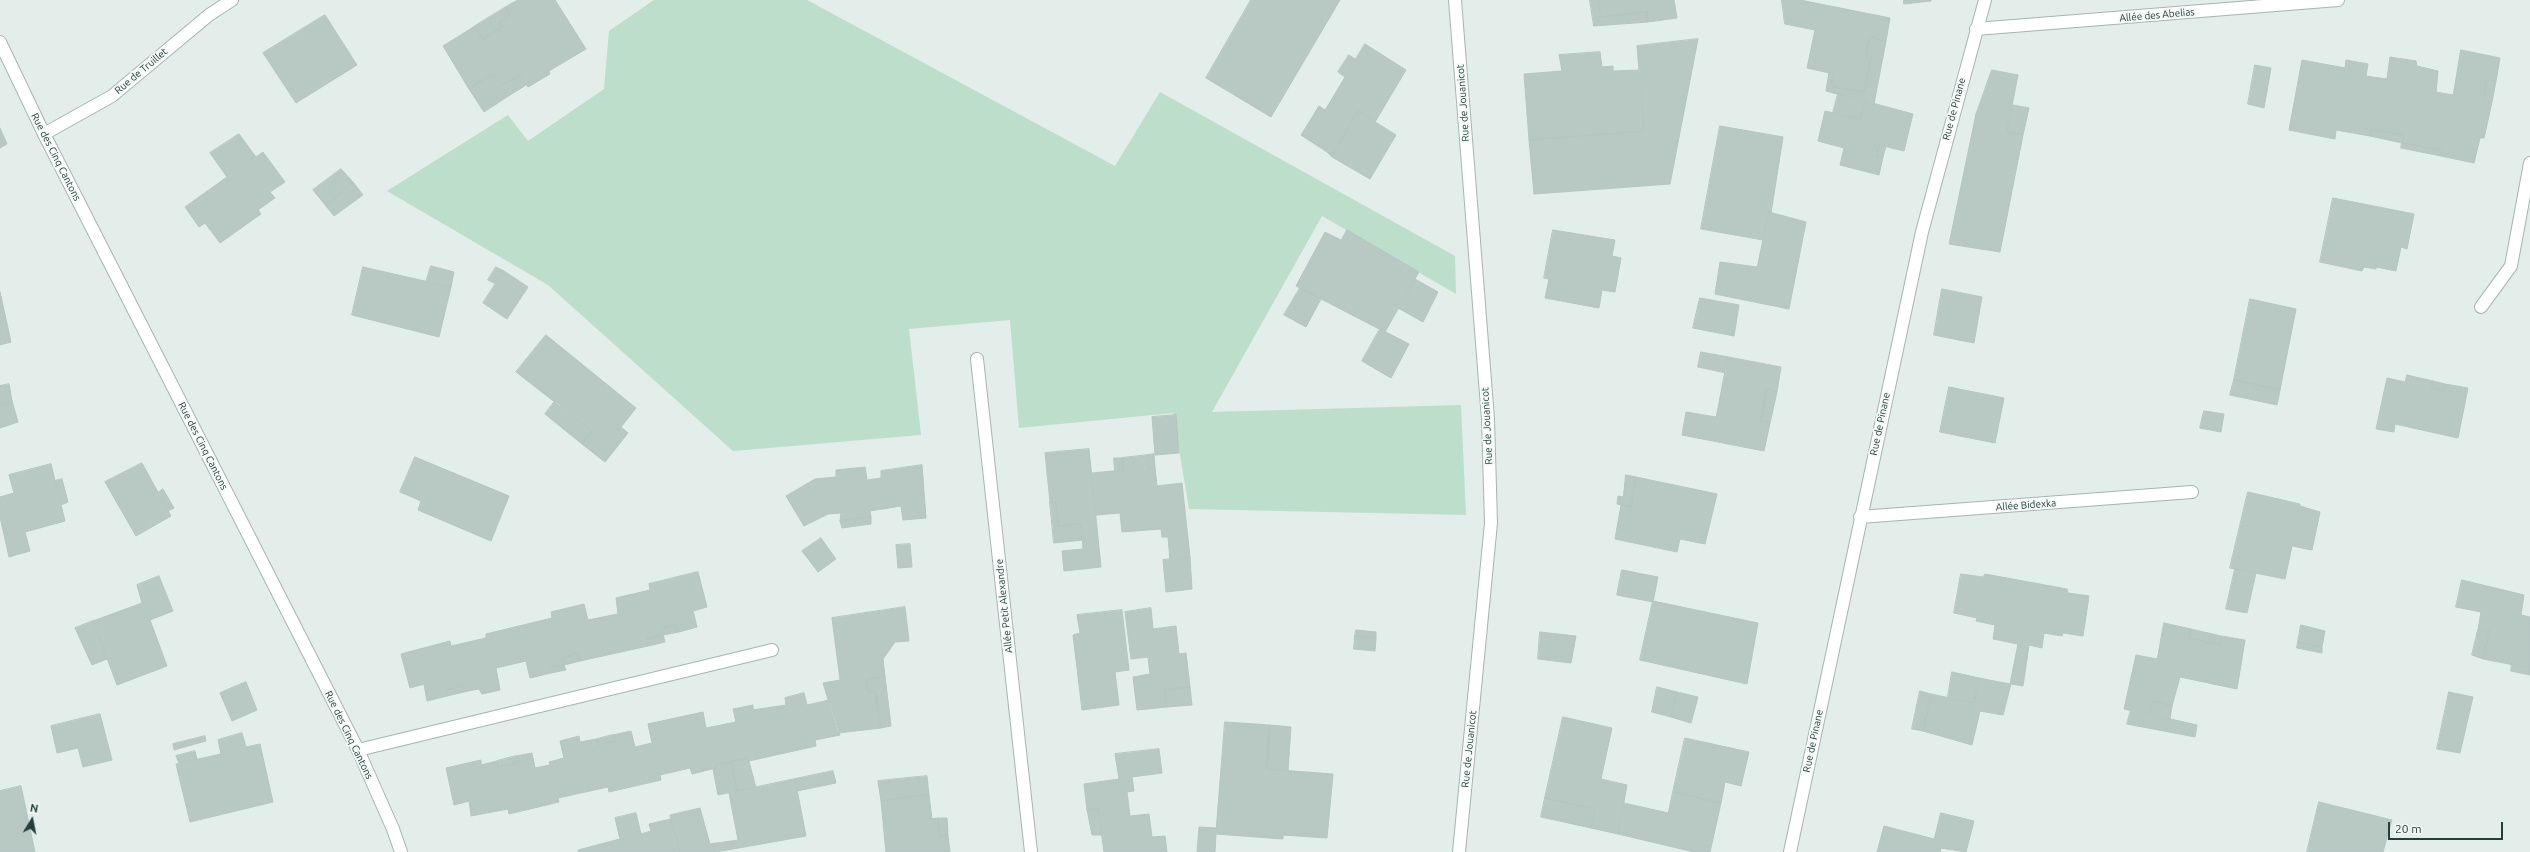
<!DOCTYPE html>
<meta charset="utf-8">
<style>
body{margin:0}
#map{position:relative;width:2530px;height:852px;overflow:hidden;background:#e3edea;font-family:Ubuntu,sans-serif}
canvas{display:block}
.north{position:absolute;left:12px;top:800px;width:40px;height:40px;-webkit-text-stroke:3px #f4f9f7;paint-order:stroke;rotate:10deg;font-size:11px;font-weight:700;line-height:16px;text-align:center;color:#233e3b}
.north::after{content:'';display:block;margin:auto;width:14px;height:18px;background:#233e3b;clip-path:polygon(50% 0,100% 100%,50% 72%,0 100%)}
.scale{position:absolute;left:2388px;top:822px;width:115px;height:18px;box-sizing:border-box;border:2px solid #233e3b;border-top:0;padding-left:5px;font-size:12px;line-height:14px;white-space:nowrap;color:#233e3b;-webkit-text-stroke:3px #f4f9f7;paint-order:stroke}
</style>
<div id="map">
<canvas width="2530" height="852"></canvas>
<div class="north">N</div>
<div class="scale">20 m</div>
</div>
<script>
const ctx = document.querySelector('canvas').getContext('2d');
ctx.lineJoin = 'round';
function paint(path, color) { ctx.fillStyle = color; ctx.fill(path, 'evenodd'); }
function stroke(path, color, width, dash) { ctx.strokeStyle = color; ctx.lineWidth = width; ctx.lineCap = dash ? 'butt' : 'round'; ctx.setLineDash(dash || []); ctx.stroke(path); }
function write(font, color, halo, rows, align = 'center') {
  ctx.font = font + ' Ubuntu,sans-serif'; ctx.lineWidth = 3.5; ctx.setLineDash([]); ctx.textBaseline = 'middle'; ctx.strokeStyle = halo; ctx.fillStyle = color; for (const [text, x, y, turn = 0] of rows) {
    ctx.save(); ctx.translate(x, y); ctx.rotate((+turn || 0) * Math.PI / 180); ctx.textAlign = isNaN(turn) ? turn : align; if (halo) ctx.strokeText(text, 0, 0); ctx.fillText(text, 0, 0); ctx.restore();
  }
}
paint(new Path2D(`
 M654,0H807L1115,166L1160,92L1455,256L1456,294L1322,216L1212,412L1461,405L1466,515L1189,509L1173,413L1019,428L1010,320L909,329L921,435L733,451L548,285L387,191L508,115L528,141L604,89L609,31Z`), '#bcdeca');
const building = new Path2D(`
 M518,0H555L586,49L549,71L550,74L528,87L520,75L501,86L493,74L469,89L443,46L475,26L483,39L502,27L499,22L510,16L506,7Z
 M1251,0H1340L1271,117L1206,78Z
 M1590,0H1598L1601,17L1647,12L1648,22L1594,26Z
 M1598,0H1674L1677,18L1648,22L1647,12L1601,17Z
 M1782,0H1800L1890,18L1886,41L1870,37L1866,57L1871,58L1864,92L1831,86L1834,74L1807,68L1815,30L1785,24Z
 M1904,0H1931V1L1904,4Z
 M506,7L510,16L499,22L502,27L483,39L475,26Z
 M325,15L357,65L296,103L263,53Z
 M1870,37L1886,41L1874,104L1826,91L1829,72L1834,74L1831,86L1864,92L1871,58L1866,57Z
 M1698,39L1670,184L1534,194L1529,140L1644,131L1637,46Z
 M1365,44L1406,70L1375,122L1358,111L1332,157L1327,152L1301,135L1319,106L1325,110Z
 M2461,50L2500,58L2496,81L2487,80L2483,101L2492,102L2484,138H2480L2474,163L2441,156V150L2402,143L2404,135L2372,130L2370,136L2336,130L2335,139L2289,130L2302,60L2345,68L2346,60L2368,64L2366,76L2387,79L2390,57L2416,61L2417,66L2438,71L2436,92L2453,95Z
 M1600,52L1602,67L1613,66V71L1640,70L1644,131L1529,140L1524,74L1562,71L1559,55Z
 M1349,55L1355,59L1345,77L1338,72Z
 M2255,65L2271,68L2264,108L2248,104Z
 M1992,70L2018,75L2007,132L2023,135L2000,252L1949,244L1976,114Z
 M493,74L507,97L484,112L469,89Z
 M520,75L526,85L507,97L501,86Z
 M2487,80L2496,81L2492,102L2483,101Z
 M1838,94L1865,101L1860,119L1833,113Z
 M1865,101L1913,114L1904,151L1879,145L1877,156L1883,157L1879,175L1840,165L1844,148L1818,141L1825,111L1860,119Z
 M2013,105L2029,108L2023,135L2007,132Z
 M1358,111L1396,135L1370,179L1332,157Z
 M1720,126L1783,137L1771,213L1769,212L1763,240L1701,229Z
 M0,128L7,144L0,148Z
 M2372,130L2404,135L2402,143L2370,136Z
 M239,134L256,157L263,152L285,182L270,192L275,198L258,210L261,214L220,243L205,223L199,227L185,207L227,177L210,153Z
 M2402,143L2441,150V156L2401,148Z
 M1879,145L1886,146L1883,157L1877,156Z
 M341,169L353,182L326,206L313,190Z
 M353,182L363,195L334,216L326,206Z
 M2333,198L2414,214L2407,249L2401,247L2396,271L2376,267V269L2364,267L2362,271L2320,262Z
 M1769,212L1806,222L1789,309L1715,294L1720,262L1757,267Z
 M1347,230L1419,272L1385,332L1296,286L1325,232L1341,240Z
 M1553,230L1615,240L1612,256L1621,258L1615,292L1602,290L1599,308L1545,298L1549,279L1544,278Z
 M431,266L454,272L451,287L426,282Z
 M363,267L451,287L439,337L352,315Z
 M496,267L504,271L496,284L488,280Z
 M504,271L528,287L507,319L483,303Z
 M1415,279L1438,292L1423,322L1398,308Z
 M1300,288L1321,299L1306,327L1284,315Z
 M1942,289L1982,297L1974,343L1934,335Z
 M0,292L11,342L0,345Z
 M1700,298L1739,305L1734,336L1693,328Z
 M2250,299L2296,309L2280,390L2234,380Z
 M1380,329L1409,344L1391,378L1362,361Z
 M546,335L636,408L621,427L628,433L605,462L582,444L592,431L516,372Z
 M1701,352L1728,357L1726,373L1698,367Z
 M1728,357L1781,367L1777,392L1767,389L1761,421L1770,423L1764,451L1682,435L1686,412L1716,417Z
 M2407,375L2433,381L2432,388L2444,391L2445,384L2468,388L2458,438L2395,424L2394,432L2376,429L2387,378L2405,382Z
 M2234,380L2280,390L2277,405L2230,395Z
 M2433,381L2445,384L2444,391L2432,388Z
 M9,384L12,401L0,405V386Z
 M1949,387L2004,398L1995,443L1940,432Z
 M1767,389L1777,392L1770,423L1761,421Z
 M12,401L18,422L0,428V405Z
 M555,401L592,431L582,444L545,414Z
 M2204,411L2224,414L2221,432L2200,428Z
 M1176,415L1179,453L1155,455L1152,417Z
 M1089,449L1101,567L1064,571L1062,551L1083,549L1081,524L1058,526L1056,502H1050L1045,453Z
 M1154,454L1155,467L1149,468L1148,455Z
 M1148,455L1149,468L1155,467L1157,486L1182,483L1190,557L1170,560L1168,537H1162L1161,529L1122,532L1120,513L1096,515L1092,473L1123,470L1122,458Z
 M415,457L509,496L491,541L418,510L421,501L400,492Z
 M1114,458H1122L1123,470L1115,471Z
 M142,463L171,516L136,536L105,482Z
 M51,464L65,521L25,532L30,551L9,557L0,517V497L14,493L9,475Z
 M922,465L926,518L903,520L901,506L870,511L871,517L840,521L841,513L828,514L804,526L786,496L815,479L836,477V470L865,467L867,480L881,478V471Z
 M1626,475L1636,477L1631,507L1617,504L1618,496L1623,497Z
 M1636,477L1717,494L1705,544L1680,539L1677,552L1615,539L1621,505L1631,507Z
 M62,479L68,502L61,505L55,481Z
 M163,489L174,508L168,511L159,492Z
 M2248,492L2300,504V506L2320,512L2312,550L2292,546L2285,579L2230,568Z
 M1050,502H1056L1058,526L1081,524L1083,540L1054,543Z
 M871,517V524L842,528L840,521Z
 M821,538L836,559L818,572L802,551Z
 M910,544L912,567L898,568L896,545Z
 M1190,557L1192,589L1166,592L1163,560Z
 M2235,569L2256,573L2247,613L2226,609Z
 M1622,570L1658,577L1653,602L1617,595Z
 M698,572L707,607L693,611L697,627L679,632L675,625L661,629L663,635L647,639L648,646L580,661L577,653L563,658L564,665L549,667L551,673L530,678L526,661L496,668L500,690L482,694L479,689L468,691L462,686L447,690V696L427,701L424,684L410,688L401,654L450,641L451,646L486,638V634L552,618L551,612L584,604L588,620L618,614L616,598L650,590L649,584Z
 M1961,574L1983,577L1985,574L2067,589L2068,593L2089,596L2083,636L2063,633L2062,636L2044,633L2042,648L2029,645L2023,686L2011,684L2003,715L1980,711L1972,745L1923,731L1931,694L1974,703L1979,678L2010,684L2018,644L1993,639L1995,625L1976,621L1977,618L1954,613Z
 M159,576L173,611L150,620L167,666L117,685L93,621L142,603L137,585Z
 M2462,580L2524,595L2521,615L2530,617V668L2483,659L2489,631L2478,630L2481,612L2456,607Z
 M1653,601L1758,623L1747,684L1640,660Z
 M905,607L909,641L895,642L883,659L885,676L866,680L869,692L875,691L881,728L838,733L823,683L840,680L832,618Z
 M1151,608L1153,629L1176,626L1179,654L1186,653L1190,687L1165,690L1167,707L1137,710L1133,677L1150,674L1148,657L1131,659L1125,612Z
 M1122,610L1129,670L1115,672L1119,705L1082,710L1073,635L1080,633L1077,615Z
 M93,621L107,659L92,665L75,628Z
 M2164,623L2191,629L2189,638L2221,645V636L2245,640L2237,689L2180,677L2172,706L2153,701L2149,715L2124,709L2136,655L2157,659Z
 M675,625L679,632L663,635L661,629Z
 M2301,625L2325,631L2322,647L2298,642Z
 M2191,629L2221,636V645L2189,638Z
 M1356,630L1376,632V638L1355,636Z
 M2478,630L2489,631L2483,659L2472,655Z
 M1540,632L1576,636L1571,663L1538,659Z
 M663,635L665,642L648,646L647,639Z
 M1355,636L1376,638L1375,651L1354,649Z
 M2298,642L2322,647V653L2297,648Z
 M577,653L580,661L564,665L563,658Z
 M2512,664L2530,668V675L2511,671Z
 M564,665L566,670L551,673L549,667Z
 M1952,672L1979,678L1974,703L1948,697Z
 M885,676L891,726L881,728L875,691L869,692L866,680Z
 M246,682L257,710L232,721L220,693Z
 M462,686L468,691L447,696V690Z
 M1190,687L1192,705L1167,707L1165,690Z
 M1657,687L1677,692L1671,717L1652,712Z
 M1920,691L1931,694L1923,731L1912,729Z
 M1677,692L1698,697L1691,723L1671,717Z
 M2449,692L2473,697L2460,753L2437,749Z
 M804,693L807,705L829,700L840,735L815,740L816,746L749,761L746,759L716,765V768L692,774L690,768L660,775L661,780L609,792L608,787L558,798L559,802L509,814L508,809L471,816L469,801L454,805L446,768L481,760V765L497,761L498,767L518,763L516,756L532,753L535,768L550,765L549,762L564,758L560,741L579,736L580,742L597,739L598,745L615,741L613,735L631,731L635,747L652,743L648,724L703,712L706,728L736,722L733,709L753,705V710L786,705L785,698Z
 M2153,701L2172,706L2170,719L2149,715Z
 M2131,710L2197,725L2195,737L2127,724Z
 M100,714L112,760L83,767L78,748L57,753L51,726Z
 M1563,717L1612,728L1601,779L1627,785L1618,834L1591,828L1595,809L1545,798Z
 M1225,722L1270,725L1267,769L1333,774L1327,838L1283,835V839L1216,834L1215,852H1197L1199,827L1216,828Z
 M1270,725L1291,727L1288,771L1267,769Z
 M242,733L246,747L260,744L273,802L190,822L176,764L221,754L218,740Z
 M613,735L615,741L598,745L597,739Z
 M205,736L206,741L174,750L173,744Z
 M1685,738L1749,752L1741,786L1725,782L1721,803L1673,792Z
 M1159,749L1162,773L1132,777L1134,791L1127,792L1130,816L1149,814L1152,837L1165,836L1167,852H1104L1098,809L1087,810L1084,784L1119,779L1115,754Z
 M195,751L197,759L179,763L176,756Z
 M516,756L518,763L498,767L497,761Z
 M746,759L749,761L756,788L737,791L731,762Z
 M731,762L737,791L718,795L713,769L716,768V765Z
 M833,771L836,783L797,791L795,779Z
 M927,776L929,795L881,801L878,781Z
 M795,779L806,836L716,852H680L670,815L700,808L710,844L738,840L729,793Z
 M21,786L35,852H0V791Z
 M1673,792L1721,803L1710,852H1694L1618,834L1624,803L1668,813Z
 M929,795L932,819L938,818L940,836L948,835L950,852H886L881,801Z
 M1545,798L1595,809L1591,828L1541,817Z
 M2319,802L2392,820L2383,852H2307Z
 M1098,809L1102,835H1092L1087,810Z
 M636,813L641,834L651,831L649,824L671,819L680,852H578V850L620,839L615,818Z
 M1941,813L1974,821L1966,852L1941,848L1940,852H1877L1884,826L1934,839Z
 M938,818H947L948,835L940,836Z`);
paint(building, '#b8c8c3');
stroke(building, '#b5c6c2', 1);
const minor = new Path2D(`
 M1455,0L1488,419L1491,523L1459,852
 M1976,29L2338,0
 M44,134L112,96L209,15L232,0
 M2481,307L2511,266L2530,163
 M977,359L1031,852
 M1860,517L2192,492
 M358,750L772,650
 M1790,852L1922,232L1985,0`);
const tertiary = new Path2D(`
 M0,42L44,134L358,750L393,829L401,852`);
stroke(minor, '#a6b5b2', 14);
stroke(tertiary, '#a6b5b2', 14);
stroke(minor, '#fff', 12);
stroke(tertiary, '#fff', 12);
write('10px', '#233e3b', '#f4f9f7', [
 ["Allée des Abelias",2157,15,-5],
 ["Rue de Truillet",141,71,-40],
 ["Rue de Jouanicot",1463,103,-94],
 ["Rue de Pinane",1954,109,-75],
 ["Rue des Cinq Cantons",56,157,63],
 ["Rue de Pinane",1880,424,-78],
 ["Rue de Jouanicot",1487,426,-93],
 ["Rue des Cinq Cantons",203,446,63],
 ["Allée Bidexka",2026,505,-4],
 ["Allée Petit Alexandre",1004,606,-96],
 ["Rue des Cinq Cantons",349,735,64],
 ["Rue de Pinane",1813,741,-78],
 ["Rue de Jouanicot",1469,749,-84]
]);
</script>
